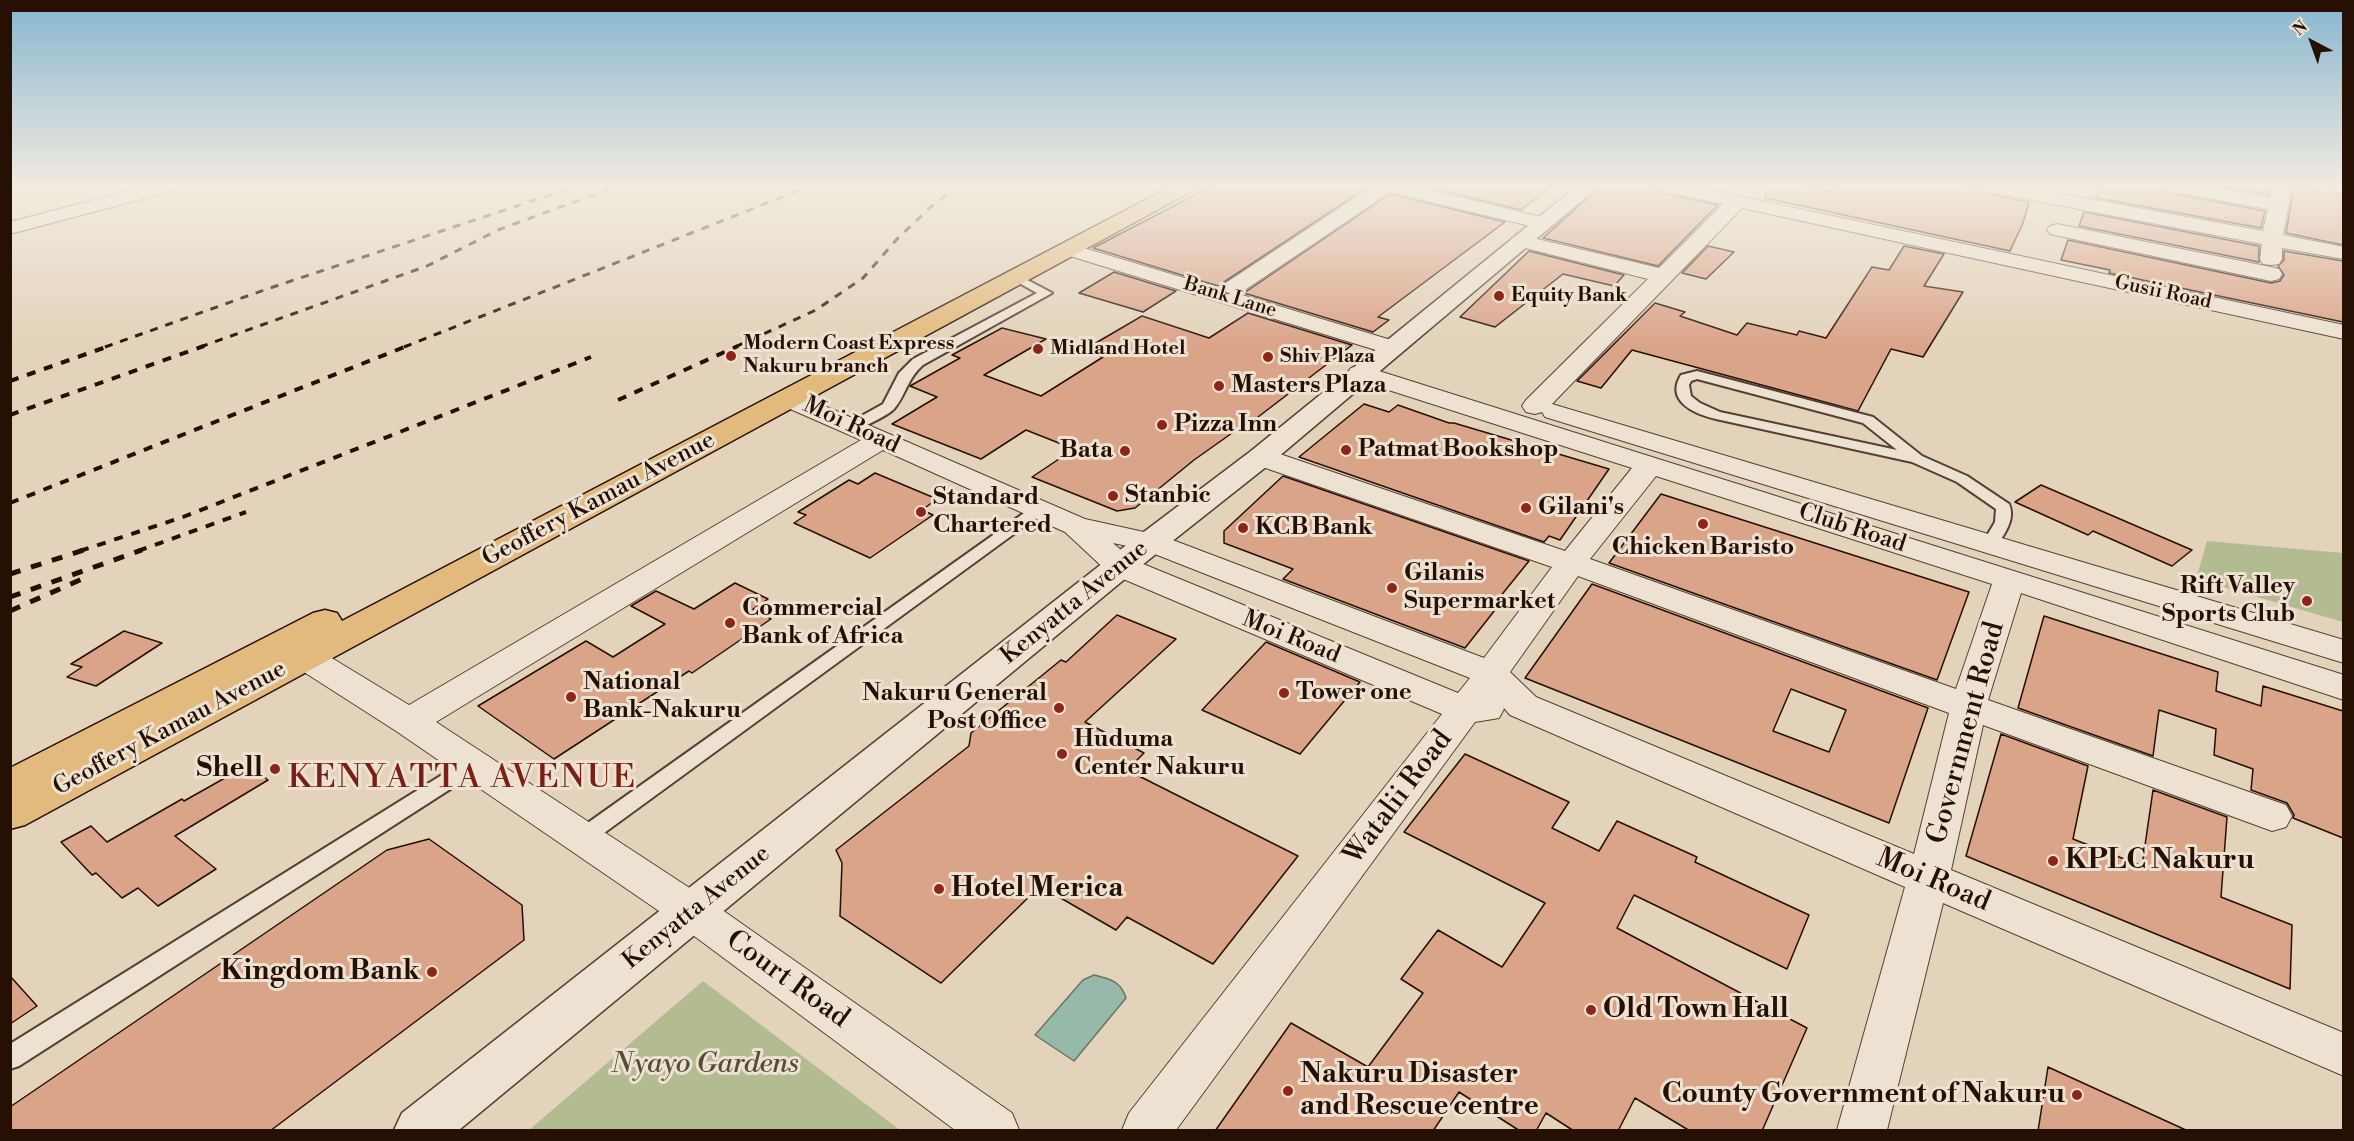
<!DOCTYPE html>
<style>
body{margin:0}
#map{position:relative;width:2354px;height:1141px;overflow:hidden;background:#e3d3ba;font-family:"Libre Bodoni",serif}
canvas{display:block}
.frame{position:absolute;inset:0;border:12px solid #260f03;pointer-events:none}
.north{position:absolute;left:2282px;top:12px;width:60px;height:60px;-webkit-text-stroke:4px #ede2d2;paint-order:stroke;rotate:319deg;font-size:16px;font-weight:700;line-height:24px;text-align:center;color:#260f03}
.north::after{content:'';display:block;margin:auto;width:21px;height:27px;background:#260f03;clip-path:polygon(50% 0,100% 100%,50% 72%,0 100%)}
</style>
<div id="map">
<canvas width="2354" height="1141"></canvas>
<div class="frame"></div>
<div class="north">N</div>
</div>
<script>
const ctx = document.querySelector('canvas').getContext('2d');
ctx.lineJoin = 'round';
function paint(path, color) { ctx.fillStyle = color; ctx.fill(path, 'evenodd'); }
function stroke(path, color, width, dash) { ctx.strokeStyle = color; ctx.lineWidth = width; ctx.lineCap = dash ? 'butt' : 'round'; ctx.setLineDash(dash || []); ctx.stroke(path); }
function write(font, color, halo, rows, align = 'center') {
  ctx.font = font + ' "Libre Bodoni",serif'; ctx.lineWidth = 6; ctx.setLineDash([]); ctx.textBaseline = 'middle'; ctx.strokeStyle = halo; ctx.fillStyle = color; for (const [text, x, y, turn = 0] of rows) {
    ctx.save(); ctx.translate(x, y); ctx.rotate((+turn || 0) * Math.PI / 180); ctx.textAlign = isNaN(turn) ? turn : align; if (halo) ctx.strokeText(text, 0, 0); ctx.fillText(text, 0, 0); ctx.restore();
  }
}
paint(new Path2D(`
 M2207,541L2343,553V622L2196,579Z
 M703,981L900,1130H529Z`), '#b3bc90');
const water = new Path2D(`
 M1094,975C1110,979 1121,981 1126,998L1074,1061L1035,1035L1083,980Z`);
paint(water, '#96b9a9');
stroke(water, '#697567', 1.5);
const building = new Path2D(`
 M1212,186H1369L1218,286L1093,248Z
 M1423,186H1552L1521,210Z
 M1601,186H1653L1658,192L1718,205L1658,266L1543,238Z
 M1768,186H1806L1833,192L1837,186H1965L1978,188L1988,194L2029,202L2023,223L2010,251L1765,198Z
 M2102,186H2163L2166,191L2175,194L2265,211L2261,228L2096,198Z
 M2218,186H2270L2268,195Z
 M2294,186L2343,196V245L2286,233Z
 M1390,194L1505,222L1378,317L1389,320L1373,332L1244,293Z
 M2084,212L2259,246V262L2079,226Z
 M2068,240L2271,283L2280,281L2284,275L2278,266L2284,260V251L2343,261V322L2109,273L2110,270L2061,260Z
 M1708,246L1734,252L1706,279L1682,273Z
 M1904,246L1944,254L1924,286L1963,292L1923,357L1891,349L1858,411L1632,350L1601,388L1577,381L1655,303L1685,312L1680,316L1737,335L1747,323L1797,335L1799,331L1826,338L1872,267L1889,270Z
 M1529,251L1624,275L1614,286L1563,274L1495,327L1460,317Z
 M1114,272L1176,291L1143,312L1079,293Z
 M1248,313L1352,345L1245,427L1242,426L1194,460L1135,508L1117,511L1032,477L1074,449L1026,430L981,459L892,424L937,397L910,386L960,358L952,355L1002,328L1046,339L984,375L1041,396L1103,357L1082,351L1142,316L1209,338Z
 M1364,404L1389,412L1398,405L1449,423H1454L1609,469L1560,540L1549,536L1544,542L1299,457Z
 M875,473L937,499L922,510L933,515L870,558L794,523L806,515L798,512L849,480L858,484Z
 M1283,476L1529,561L1491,608L1495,610L1465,648L1283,579L1293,569L1224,543V531Z
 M2041,485L2192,550L2172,566L2093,531L2088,535L2015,502Z
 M1661,494L1969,592L1937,680L1609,563Z
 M735,583L768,599L753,609L771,619L692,673L689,671L554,759L478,706L586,641L613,657L665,624L631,606L656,591L694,609Z
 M1592,584L1928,708L1889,823L1525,678ZM1791,689L1846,710L1829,752L1773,731Z
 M1117,615L1176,639L1085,722L1144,753L1127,770L1298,856L1213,964L1127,917L1116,930L1040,886L941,983L840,916L842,863L836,850L969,746L971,733L1061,660L1066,662Z
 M2044,616L2218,672L2216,691L2261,706L2263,686L2343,711V838L2293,818L2294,815L2287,803L2251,790L2253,769L2214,755L2216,729L2159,710L2153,756L2018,708Z
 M124,631L162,643L96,686L67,677L82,667L71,664Z
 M1266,642L1360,682L1300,754L1202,710Z
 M2001,734L2088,766L2073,839L2142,866L2153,790L2227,817L2221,897L2292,925L2290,989L1966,856Z
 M1465,754L1569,802L1552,828L1599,851L1617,821L1697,857L1695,862L1809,915L1787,969L1634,895L1617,928L1807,1028L1762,1131H1690L1635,1098L1618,1131H1574L1546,1113L1536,1131H1520L1459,1092L1433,1131H1215L1291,1023L1368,1067L1423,993L1401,979L1438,930L1502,967L1545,903L1404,832Z
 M248,765L268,780L175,836L216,869L158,906L138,888L122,898L96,873L92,875L61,842L91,826L107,842L182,799L184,801Z
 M429,839L522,905L524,940L270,1131H10V1107L387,850Z
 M10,976L37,1006L10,1024Z
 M2048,1067L2188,1131H2038Z`);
paint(building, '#daa489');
stroke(building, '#260f03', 1.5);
const service = new Path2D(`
 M1016,274L1052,293L923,365C907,379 906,395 894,409C887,416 856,432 847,430L845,427L847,424L883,404L899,373L913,359L1037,293L1012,279V275Z
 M1697,371L1873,417L1922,456L1967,476L2009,504C2016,519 2004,535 1996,547H1984L1982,544L1995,522L1996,509L1957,482L1912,462L1716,419C1694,414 1665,401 1681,375ZM1697,379L1863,423L1897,450L1720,412L1700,403L1691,396L1689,385L1691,381Z
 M1039,504L1047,509L1044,512L589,844L582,846L575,844L571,838L575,832L1034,506Z
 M473,758L480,760L483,765L480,770L19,1066L10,1069V1044L466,760Z`);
const minor = new Path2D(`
 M147,186H179L176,190L10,234V222Z
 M1373,186H1414L1549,219L1552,223L1549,227L1542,229L1390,192L1239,294L1401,343L1404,348L1401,353L1392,355L1060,253L1056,249L1060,245L1067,243L1218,288Z
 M1655,186H1692L2344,325V339L1742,208L1552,404L2344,640V663L1545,417L1542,412L1535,414L1526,412L1522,406L1526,400L1648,279L1513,245L1510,241L1513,237L1520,235L1659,268L1723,204L1658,190Z
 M1979,186H2019L2263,231L2268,209L2175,192L2168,190L2165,186H2206L2270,198L2272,186H2292L2283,235L2344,247V259L2282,248V259L2279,264L2271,265L2263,264L2260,259L2262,244L1989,192L1982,190Z
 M2057,224L2271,267L2279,269L2282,274L2279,279L2271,281L2050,234L2047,230L2050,226Z
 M1360,365L2344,675V700L2021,593L1988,700L2286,805L2292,816L2286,827L2272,831L1983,725L1951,870L2344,1033V1076L1943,903L1887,1130H1837L1905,887L1510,715L1503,707L1504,709L1499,718L1475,722L1176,1130H1122L1129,1113L1442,714L1109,573L1065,532L883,450L436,722L708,900L1012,1113L1019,1130H955L678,924L396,731L293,665L288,657L293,649L305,646L317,649L409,705L861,440L781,405L777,399L781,393L790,391L1085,519L1162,536L1484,658L1552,567L1251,463L1247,457L1251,451L1261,449L1271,451L1565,551L1632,468L1351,378L1347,373L1351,368ZM1656,476L1992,584L1956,689L1590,559ZM1113,543L1142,549L1470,678L1458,693L1131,559ZM1578,576L1949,713L1914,854L1536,697L1510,672Z`);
const tertiary = new Path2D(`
 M1577,186H1599L1271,463L1132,573L459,1130H394L402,1113L1108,559L1251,451Z
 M2328,186H2344V193L2331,190Z`);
const trunk = new Path2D(`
 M1172,186H1197L1194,190L25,825L10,829V768L313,613L325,610L337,613L342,621Z`);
stroke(service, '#554031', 4);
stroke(minor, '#554031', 2);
stroke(tertiary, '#554031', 3);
stroke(trunk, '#260f03', 3);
paint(service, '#ede2d2');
paint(minor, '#ede2d2');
paint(tertiary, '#ede2d2');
paint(trunk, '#e2ba7d');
stroke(new Path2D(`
 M105,347L267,289L577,186
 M200,347L427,266L498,230L618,186
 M404,347L810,186
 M735,347L816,310L863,278L898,238L935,203L958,186`), '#260f03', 3, [8, 8]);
stroke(new Path2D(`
 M10,381L109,346
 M618,400L738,346
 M10,415L204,346
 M10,503L407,346
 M80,551L183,517L591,357
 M138,551L246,512`), '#260f03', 4, [9, 9]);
stroke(new Path2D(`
 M10,574L84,550
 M10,597L142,550
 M10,611L82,579`), '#260f03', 5, [11, 11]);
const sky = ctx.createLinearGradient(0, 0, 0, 346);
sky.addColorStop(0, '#87b6cf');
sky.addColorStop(0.54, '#f2ebe0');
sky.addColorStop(1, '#f2ebe000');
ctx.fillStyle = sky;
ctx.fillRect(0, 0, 2354, 346);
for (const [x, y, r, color] of [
 [1499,296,6,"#8f2418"],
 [1038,349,6,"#8f2418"],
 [731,356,6,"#8f2418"],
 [1268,357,6,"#8f2418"],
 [1219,386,6,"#8f2418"],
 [1162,425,6,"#8f2418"],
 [1346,450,6,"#8f2418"],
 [1125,451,6,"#8f2418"],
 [1113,496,6,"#8f2418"],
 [1526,508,6,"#8f2418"],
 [921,512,6,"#8f2418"],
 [1703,524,6,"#8f2418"],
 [1243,528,6,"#8f2418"],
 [1392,588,6,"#8f2418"],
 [2307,601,6,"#8f2418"],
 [730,623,6,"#8f2418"],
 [1284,693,6,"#8f2418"],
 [571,697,6,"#8f2418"],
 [1059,708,6,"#8f2418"],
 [1062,754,6,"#8f2418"],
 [275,769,6,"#8f2418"],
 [2053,861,6,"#8f2418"],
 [939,889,6,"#8f2418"],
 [432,972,6,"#8f2418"],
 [1591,1010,6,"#8f2418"],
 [1288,1091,6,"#8f2418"],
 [2077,1095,6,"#8f2418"]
]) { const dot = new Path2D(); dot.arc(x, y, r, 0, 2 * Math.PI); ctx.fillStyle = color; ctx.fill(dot); stroke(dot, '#ede2d2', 2); }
write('20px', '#260f03', '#ede2d2', [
 ["Gusii Road",2163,293,12],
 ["Bank Lane",1230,298,17]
]);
write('bold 20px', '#260f03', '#ede2d2', [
 ["Equity Bank",1511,296],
 ["Modern Coast Express",743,344],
 ["Nakuru branch",743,367],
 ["Midland Hotel",1050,349],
 ["Shiv Plaza",1280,357]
], 'left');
write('bold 24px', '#260f03', '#ede2d2', [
 ["Masters Plaza",1231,386],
 ["Pizza Inn",1174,425],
 ["Patmat Bookshop",1358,450],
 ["Bata",1113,451,"right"],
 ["Stanbic",1125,496],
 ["Standard",933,498],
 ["Chartered",933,526],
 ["Gilani's",1538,508],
 ["KCB Bank",1255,528],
 ["Chicken Baristo",1703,548,"center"],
 ["Gilanis",1404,574],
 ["Supermarket",1404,602],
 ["Rift Valley",2295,587,"right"],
 ["Sports Club",2295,615,"right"],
 ["Commercial",742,609],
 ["Bank of Africa",742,637],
 ["National",583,683],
 ["Bank-Nakuru",583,711],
 ["Tower one",1296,693],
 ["Nakuru General",1047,694,"right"],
 ["Post Office",1047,722,"right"],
 ["Huduma",1074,740],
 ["Center Nakuru",1074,768]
], 'left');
write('24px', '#260f03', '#ede2d2', [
 ["Moi Road",851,426,25],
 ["Geoffery Kamau Avenue",599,500,-28],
 ["Club Road",1852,529,18],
 ["Kenyatta Avenue",1075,603,-39],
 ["Moi Road",1291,638,22],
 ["Geoffery Kamau Avenue",170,729,-28],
 ["Kenyatta Avenue",697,908,-39]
]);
write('28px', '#260f03', '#ede2d2', [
 ["Government Road",1967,733,-75],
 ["Watalii Road",1399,798,-53],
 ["Moi Road",1933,881,23],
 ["Court Road",787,980,36]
]);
write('bold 28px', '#260f03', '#ede2d2', [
 ["Shell",263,769,"right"],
 ["KPLC Nakuru",2065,861],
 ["Hotel Merica",951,889],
 ["Kingdom Bank",420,972,"right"],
 ["Old Town Hall",1603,1010],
 ["Nakuru Disaster",1300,1075],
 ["and Rescue centre",1300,1107],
 ["County Government of Nakuru",2065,1095,"right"]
], 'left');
write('italic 28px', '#574c34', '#ede2d2', [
 ["Nyayo Gardens",705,1065]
]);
ctx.letterSpacing = '1.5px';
write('33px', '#7a1f14', '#ede2d2', [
 ["KENYATTA AVENUE",462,779]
]);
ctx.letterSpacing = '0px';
</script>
